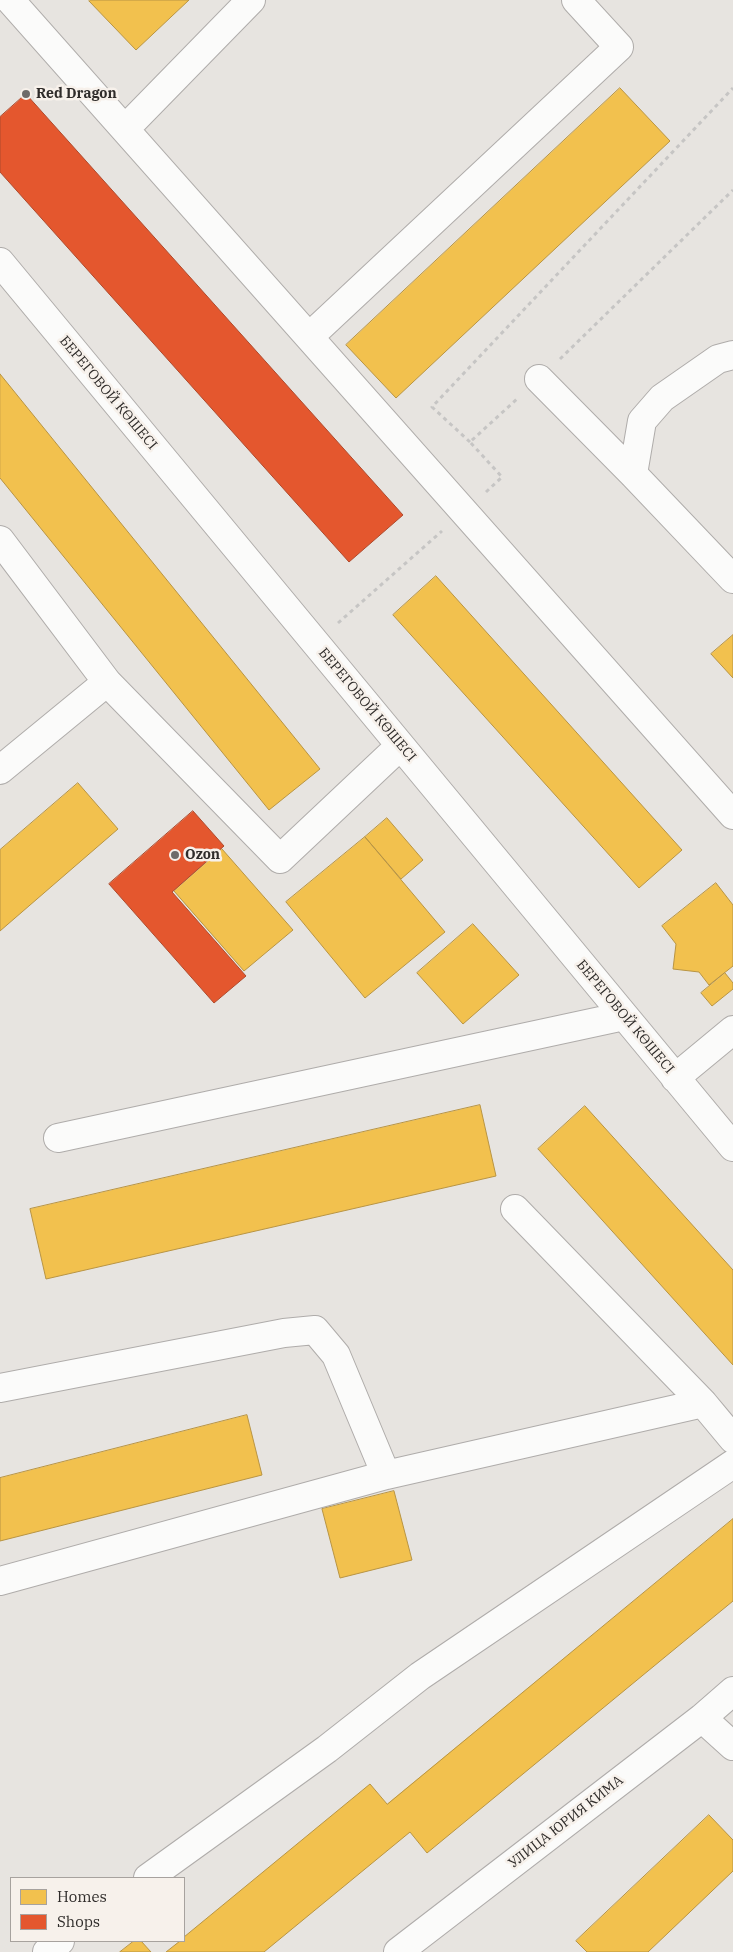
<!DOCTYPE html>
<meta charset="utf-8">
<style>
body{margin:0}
#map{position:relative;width:733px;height:1952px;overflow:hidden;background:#e7e4e0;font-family:"IBM Plex Serif",serif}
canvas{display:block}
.legend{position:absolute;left:10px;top:1877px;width:175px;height:65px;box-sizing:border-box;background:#f7f1eb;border:1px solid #a7a29e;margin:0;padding:6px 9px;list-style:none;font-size:15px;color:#2f2c2a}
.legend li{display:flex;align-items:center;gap:10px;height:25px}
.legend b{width:25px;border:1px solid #a7a29e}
</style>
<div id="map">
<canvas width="733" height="1952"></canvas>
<ul class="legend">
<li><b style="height:14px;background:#f2c14e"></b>Homes</li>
<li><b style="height:14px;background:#e4572e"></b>Shops</li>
</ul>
</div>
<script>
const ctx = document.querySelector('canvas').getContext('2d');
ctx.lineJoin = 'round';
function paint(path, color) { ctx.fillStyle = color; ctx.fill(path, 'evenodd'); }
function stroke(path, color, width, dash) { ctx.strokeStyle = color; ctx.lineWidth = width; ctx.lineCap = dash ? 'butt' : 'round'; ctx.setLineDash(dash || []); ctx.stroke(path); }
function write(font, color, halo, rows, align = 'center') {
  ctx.font = font + ' "IBM Plex Serif",serif'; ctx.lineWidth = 5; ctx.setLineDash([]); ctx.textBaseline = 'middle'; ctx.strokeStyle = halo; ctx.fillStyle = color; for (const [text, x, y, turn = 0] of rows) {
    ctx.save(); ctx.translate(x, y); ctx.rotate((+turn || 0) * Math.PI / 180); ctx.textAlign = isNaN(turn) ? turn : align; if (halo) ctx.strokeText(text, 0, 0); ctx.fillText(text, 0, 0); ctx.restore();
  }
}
const homes = new Path2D(`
 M90,0H189L136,50L89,1Z
 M620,88L670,141L396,398L346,345Z
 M0,374L320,769L269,810L0,478Z
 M436,576L682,850L639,888L393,615Z
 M733,635V678L711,654Z
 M78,783L118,829L0,931V850Z
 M387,818L423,860L401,879L365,837Z
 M365,837L445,932L365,998L286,902Z
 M222,849L293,930L244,971L174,891Z
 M716,883L733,905V966L709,985L699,972L673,969L676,944L662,926Z
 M473,924L519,975L463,1024L417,973Z
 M725,973L733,983V989L712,1006L701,993Z
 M480,1105L496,1176L46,1279L30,1209Z
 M585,1106L733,1270V1365L538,1149Z
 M247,1415L262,1475L0,1541V1478Z
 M394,1491L412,1560L340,1578L322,1509Z
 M733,1519V1601L427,1853L410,1832L264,1952H166L180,1941H184V1937L370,1784L387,1804Z
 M709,1815L733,1840V1871L648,1952H587L576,1941Z
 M134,1941H141L151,1952H120Z`);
paint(homes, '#f2c14e');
stroke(homes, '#b89443', 1);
const shops = new Path2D(`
 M26,94L403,515L349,562L0,172V117Z
 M193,811L224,846L172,892L246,976L214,1003L109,884Z`);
paint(shops, '#e4572e');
stroke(shops, '#ae4a2d', 1);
const minor = new Path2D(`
 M10,0L733,815
 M125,129L251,0
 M0,262L733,1147
 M309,337L619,47L576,0
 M539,379L633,474L733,579
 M633,474L642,421L662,398L718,359L733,355
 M0,540L107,682L280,859L400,746
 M0,770L107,682
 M675,1078L733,1030
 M58,1138L624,1016
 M515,1209L703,1403L733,1439
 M0,1388L284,1333L315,1330L336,1355L386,1475
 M0,1581L386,1475L703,1403
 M702,1718L733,1746
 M148,1878L327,1749L420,1676L733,1464
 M47,1952L60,1941
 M398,1952L702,1718L733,1691`);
stroke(minor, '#afacaa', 30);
stroke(new Path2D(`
 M560,359L733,190
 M470,442L432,407L733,88
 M486,492L502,477L470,442L517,399
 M338,623L442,531`), '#c6c5c4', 3, [4, 4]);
stroke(minor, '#fbfbfa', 28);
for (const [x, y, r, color] of [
 [26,94,5,"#6f6c6a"],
 [175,855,5,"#6f6c6a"]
]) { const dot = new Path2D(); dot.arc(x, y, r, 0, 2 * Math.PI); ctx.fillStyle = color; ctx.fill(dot); stroke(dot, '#f7f1eb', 2); }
write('bold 14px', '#2f2c2a', '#f7f1eb', [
 ["Red Dragon",36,94],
 ["Ozon",185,855]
], 'left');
write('14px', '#2f2c2a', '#f7f1eb', [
 ["БЕРЕГОВОЙ КӨШЕСІ",108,393,50],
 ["БЕРЕГОВОЙ КӨШЕСІ",367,705,50],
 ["БЕРЕГОВОЙ КӨШЕСІ",625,1017,50],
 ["УЛИЦА ЮРИЯ КИМА",566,1822,-38]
]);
</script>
